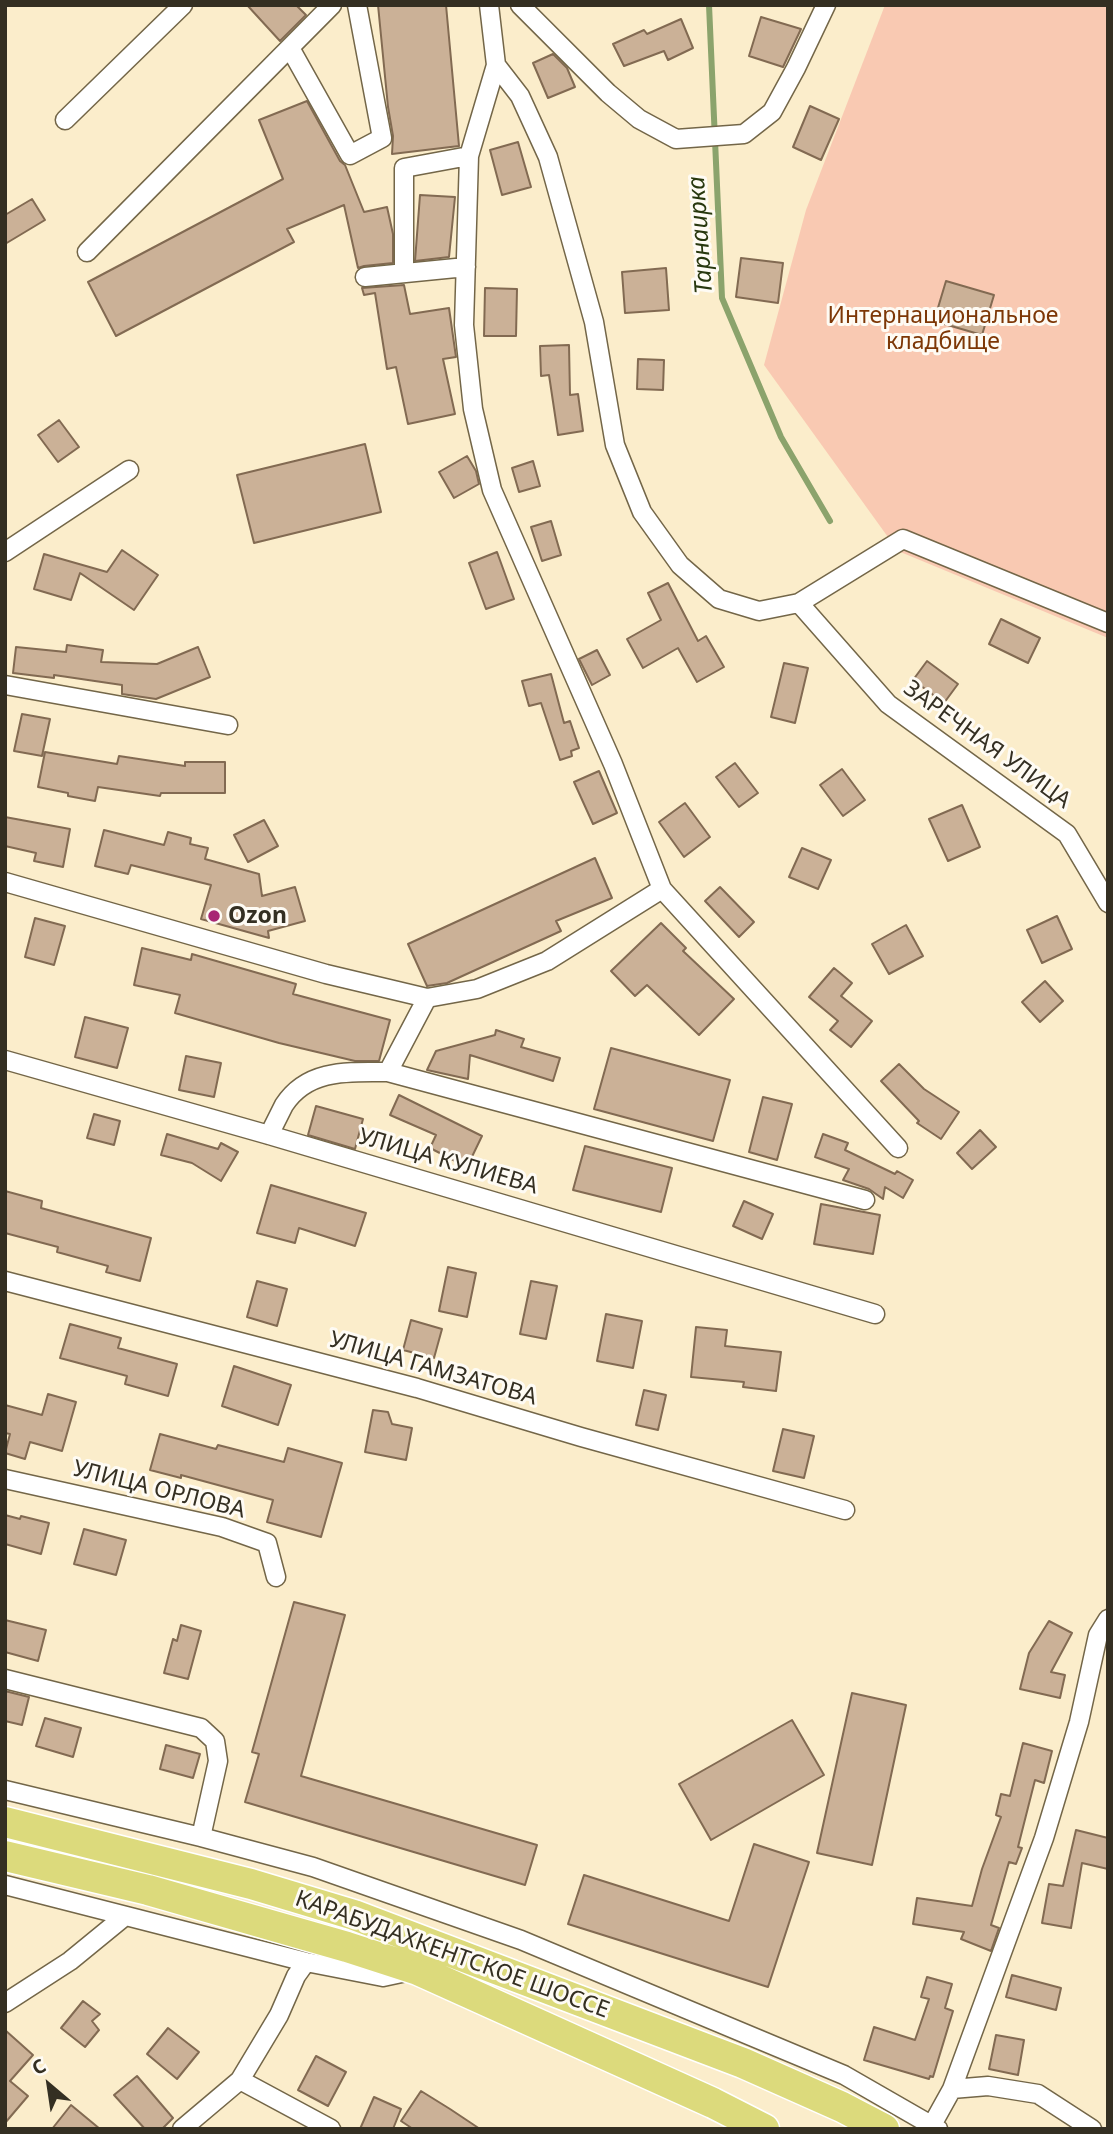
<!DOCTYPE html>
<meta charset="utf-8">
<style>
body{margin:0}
#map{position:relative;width:1113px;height:2134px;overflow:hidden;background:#fbedcb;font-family:"Noto Sans",sans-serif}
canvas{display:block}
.frame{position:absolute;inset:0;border:7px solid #342f22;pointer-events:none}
.north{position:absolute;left:14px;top:2050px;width:70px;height:70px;-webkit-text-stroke:5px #fefbf4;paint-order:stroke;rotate:331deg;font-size:19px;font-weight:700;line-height:28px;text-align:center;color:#342f22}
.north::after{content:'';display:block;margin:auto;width:24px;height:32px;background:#342f22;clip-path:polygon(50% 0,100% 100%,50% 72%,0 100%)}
</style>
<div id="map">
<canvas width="1113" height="2134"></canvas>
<div class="frame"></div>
<div class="north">С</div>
</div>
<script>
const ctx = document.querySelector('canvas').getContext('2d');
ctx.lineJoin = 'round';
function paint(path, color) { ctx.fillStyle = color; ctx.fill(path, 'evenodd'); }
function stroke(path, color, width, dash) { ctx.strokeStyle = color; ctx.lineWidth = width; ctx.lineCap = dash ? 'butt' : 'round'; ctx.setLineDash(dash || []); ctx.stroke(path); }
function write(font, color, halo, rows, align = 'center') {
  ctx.font = font + ' "Noto Sans",sans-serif'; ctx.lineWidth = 6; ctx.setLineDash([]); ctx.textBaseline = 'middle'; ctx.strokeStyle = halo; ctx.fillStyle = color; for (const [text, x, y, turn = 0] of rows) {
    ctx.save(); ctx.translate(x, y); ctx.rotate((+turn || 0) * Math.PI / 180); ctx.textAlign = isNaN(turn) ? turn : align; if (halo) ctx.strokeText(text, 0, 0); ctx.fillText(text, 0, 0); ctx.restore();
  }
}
paint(new Path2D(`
 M885,5H1108V638L898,551L764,365L806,210Z`), '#f9c9b2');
stroke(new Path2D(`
 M709,5L722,298L781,437L830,521`), '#8ba36c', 6);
const building = new Path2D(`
 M247,5H296L306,15L280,41Z
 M378,5H446L459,146L392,154L393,136L388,107Z
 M761,17L801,29L783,67L749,56Z
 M681,19L693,48L668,60L664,51L624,66L613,44L644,30L647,34Z
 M553,54L567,68L575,87L548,98L533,63Z
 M307,101L340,161L345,165L364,212L387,207L393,234V263L364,266L358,268L344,205L287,229L294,242L116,336L88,282L283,179L259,120Z
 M810,106L839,119L821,160L793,147Z
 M518,142L531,187L502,195L490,150Z
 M420,195L455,197L449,257L415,261Z
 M32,199L45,220L5,244V215Z
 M741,258L783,263L778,303L736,297Z
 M666,268L669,310L625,313L622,272Z
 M946,281L994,295L982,335L934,321Z
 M404,285L410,314L449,308L456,357L443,359L455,414L408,424L396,367L387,369L375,293L364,295L362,288Z
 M485,288L517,289L516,336H484Z
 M569,345L570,395L578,394L583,431L558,435L549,375L541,376L540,346Z
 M638,359L664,360L663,390L637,389Z
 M59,420L79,447L58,462L38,435Z
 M365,444L381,512L254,543L237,475Z
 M467,456L476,471L479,484L454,498L439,472Z
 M533,461L540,486L519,492L512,468Z
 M551,521L561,555L542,561L531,527Z
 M122,550L158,575L134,610L80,573L71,600L34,589L44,554L107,572Z
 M497,552L514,599L486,609L469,563Z
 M668,583L698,641L706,636L724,667L697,682L678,648L643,668L627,639L661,620L648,593Z
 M1001,619L1040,638L1028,663L989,644Z
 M67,645L103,650L101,662L157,664L198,647L210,677L156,699L122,694V685L54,675V678L13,673L16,647L66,652Z
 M597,650L610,675L592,685L579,659Z
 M927,661L958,684L944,703L913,680Z
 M784,663L808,668L795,723L771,717Z
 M551,674L564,723L570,721L579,748L571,751L572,756L560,760L541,703L529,706L522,681Z
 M22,714L50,719L42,756L14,751Z
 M45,752L117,764L119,756L185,766V762H225V793H161L160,796L98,787L95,801L68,796V793L38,787Z
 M735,763L758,793L739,807L716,777Z
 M842,769L865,800L843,816L820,785Z
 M599,771L617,813L593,824L574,782Z
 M685,803L710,837L684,857L659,822Z
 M962,805L980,847L948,861L929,819Z
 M5,817L70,829L63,867L34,861L36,853L5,846Z
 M264,820L278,846L248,862L234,835Z
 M104,830L164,845L168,832L191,838L190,844L208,848L205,859L259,874L262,896L295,887L305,921L268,931L269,938L201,919L211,885L131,865L128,874L95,866Z
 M802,848L831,860L818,889L789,877Z
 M595,858L612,898L556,921L561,931L447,983L427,986L408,944Z
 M720,887L754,922L739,937L705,901Z
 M1057,916L1072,949L1042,963L1027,930Z
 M35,918L65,926L54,965L25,957Z
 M661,923L686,948L683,951L734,999L699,1035L647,985L635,996L611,971Z
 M906,925L923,956L889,974L872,944Z
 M142,948L191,960L192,954L296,984L293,994L390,1020L379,1061H355L279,1043L175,1013L180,995L134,985Z
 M834,968L852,983L841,996L872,1021L851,1047L830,1030L838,1021L809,997Z
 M1045,981L1063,1001L1040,1022L1022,1002Z
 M85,1017L128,1028L117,1068L75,1057Z
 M496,1030L524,1039L521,1047L560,1058L553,1081L470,1055L468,1079L427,1070L436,1051L495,1035Z
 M611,1048L730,1080L713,1141L594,1109Z
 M186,1056L221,1063L214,1097L179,1090Z
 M899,1064L924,1089L959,1112L941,1139L917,1123L919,1121L881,1081Z
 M399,1095L482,1136L467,1167L430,1148L436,1135L390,1115Z
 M763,1097L792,1104L777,1160L749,1152Z
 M316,1106L363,1119L355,1149L308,1135Z
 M94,1114L120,1121L114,1145L87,1138Z
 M980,1130L996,1147L972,1169L957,1153Z
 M167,1134L218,1149L221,1143L238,1152L221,1181L192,1163L161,1155Z
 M823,1134L848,1143L845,1150L895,1174L897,1171L913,1180L903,1198L885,1187L883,1199L869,1189L843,1180L849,1169L815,1157Z
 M585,1146L672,1168L661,1212L573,1190Z
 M271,1185L366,1213L355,1246L299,1228L295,1243L257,1233Z
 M5,1191L42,1201L41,1208L151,1238L140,1281L106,1272L108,1266L57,1252L58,1247L5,1233Z
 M744,1201L773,1214L762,1239L733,1226Z
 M821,1204L880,1215L873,1254L814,1244Z
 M448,1267L476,1273L467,1317L439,1311Z
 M257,1281L287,1289L277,1326L247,1317Z
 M531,1281L557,1286L546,1339L520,1334Z
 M606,1314L642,1321L633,1368L597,1361Z
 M411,1320L442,1329L434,1358L403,1350Z
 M70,1324L121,1338L118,1348L177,1364L168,1396L125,1384L127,1376L60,1358Z
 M696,1327L727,1330L725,1346L781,1352L776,1391L743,1387L744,1382L691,1377Z
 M234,1366L291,1385L278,1425L222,1406Z
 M644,1390L666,1395L658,1430L636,1425Z
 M48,1394L76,1402L62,1451L30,1442L25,1459L5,1453L10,1434L5,1433V1405L42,1415Z
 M373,1410L388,1412L392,1424L412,1428L406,1460L365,1452Z
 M783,1429L814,1436L804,1478L773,1471Z
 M160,1434L216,1449L218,1445L284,1462L288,1448L342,1463L321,1537L267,1522L273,1500L181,1475V1478L150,1470Z
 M5,1515L20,1519L21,1516L49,1523L41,1554L5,1544Z
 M84,1529L126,1540L116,1575L74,1564Z
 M294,1602L345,1615L301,1776L537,1845L525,1885L245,1802L259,1754L252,1752Z
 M5,1620L46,1630L38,1661L5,1652Z
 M1049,1621L1072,1633L1051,1672L1065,1675L1060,1698L1020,1689L1029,1653Z
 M181,1625L201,1631L188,1679L164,1673L173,1639L177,1641Z
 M5,1691L29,1697L22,1725L5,1721Z
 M852,1693L906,1705L872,1865L817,1853Z
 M45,1718L81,1728L73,1757L36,1746Z
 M792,1720L824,1775L711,1840L679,1784Z
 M1023,1743L1052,1751L1044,1783L1035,1780L1018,1847L1022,1848L1016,1864L1009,1862L991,1925L999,1928L991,1951L961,1939L964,1932L913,1924L917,1898L972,1906L982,1869L1001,1817L996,1815L1001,1794L1010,1796Z
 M166,1745L200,1754L193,1778L160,1769Z
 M1076,1830L1108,1838V1869L1082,1863L1071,1928L1042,1923L1049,1884L1063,1886Z
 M754,1844L809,1862L768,1987L568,1924L584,1875L729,1921Z
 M1012,1975L1061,1988L1056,2010L1006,1997Z
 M927,1977L952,1984L945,2008L953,2011L933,2077L930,2076L929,2079L864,2060L874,2027L915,2040L929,1999L921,1997Z
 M83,2001L100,2014L92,2021L99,2030L85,2047L61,2028Z
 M168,2028L199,2052L177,2079L147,2054Z
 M5,2030L33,2055L10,2081L28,2096L5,2123Z
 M996,2035L1024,2040L1018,2075L989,2069Z
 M316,2056L346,2072L328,2106L298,2090Z
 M137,2076L173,2118L162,2129H145L114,2095Z
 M421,2091L450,2109L480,2129H413L401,2121Z
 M374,2097L401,2109L393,2129H360Z
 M71,2105L100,2129H52Z`);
paint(building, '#cbb197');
stroke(building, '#826a52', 2);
const minor = new Path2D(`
 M489,5L496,65L469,156L464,325L473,409L492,490L613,764L662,889L898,1148
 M520,5L608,93L639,119L676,139L744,134L772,112L796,68L826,5
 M290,48L350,155L382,138L357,5
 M496,65L520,96L548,157L594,322L615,445L642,512L680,565L719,599L759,611L799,603L903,539L1108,623
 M65,120L183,5
 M87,252L332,5
 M404,273V168L469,156
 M365,277L466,267
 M5,552L129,470
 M799,603L888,704L1067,834L1108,903
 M5,685L228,725
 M5,882L326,974L427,998L477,989L547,961L662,889
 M5,1060L269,1135L875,1314
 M388,1072L427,998
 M269,1135C274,1125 279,1115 284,1105C308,1068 350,1072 388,1072L865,1200
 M5,1281L417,1388L581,1437L845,1510
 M5,1479L222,1527L267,1543L276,1577
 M5,1679L201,1728L215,1741L218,1761L201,1837
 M5,1790L201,1837L313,1867L521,1940L844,2075L938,2129
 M5,1885L306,1962L383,1977L411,1971
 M5,2003L70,1961L125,1916
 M240,2080L331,2129
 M952,2089L988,2086L1038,2094L1092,2129
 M932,2125L952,2089L1044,1838L1079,1722L1098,1635L1108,1619
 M182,2129L240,2080L279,2015L296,1976L306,1962`);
const trunk = new Path2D(`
 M5,1822L251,1884L354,1915L743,2063L842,2107L884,2129
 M5,1856L148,1890L347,1947L418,1970L713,2103L764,2129`);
stroke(minor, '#736648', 21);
stroke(trunk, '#fff', 33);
stroke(minor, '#fff', 18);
stroke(trunk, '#dcda7c', 30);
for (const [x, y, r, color] of [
 [214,916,7,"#a82774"]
]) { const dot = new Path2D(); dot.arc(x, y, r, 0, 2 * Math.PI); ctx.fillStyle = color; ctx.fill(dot); stroke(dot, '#fefbf4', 2.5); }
write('23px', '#7d3706', '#fefbf4', [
 ["Интернациональное",943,316],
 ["кладбище",943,342]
]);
write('23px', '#342f22', '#fefbf4', [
 ["ЗАРЕЧНАЯ УЛИЦА",987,745,36],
 ["УЛИЦА КУЛИЕВА",448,1162,16],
 ["УЛИЦА ГАМЗАТОВА",433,1369,16],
 ["УЛИЦА ОРЛОВА",159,1490,14],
 ["КАРАБУДАХКЕНТСКОЕ ШОССЕ",452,1955,20]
]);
write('bold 23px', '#342f22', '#fefbf4', [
 ["Ozon",228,916]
], 'left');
write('italic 24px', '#28380e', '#fefbf4', [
 ["Тарнаирка",701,235,-94]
]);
</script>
